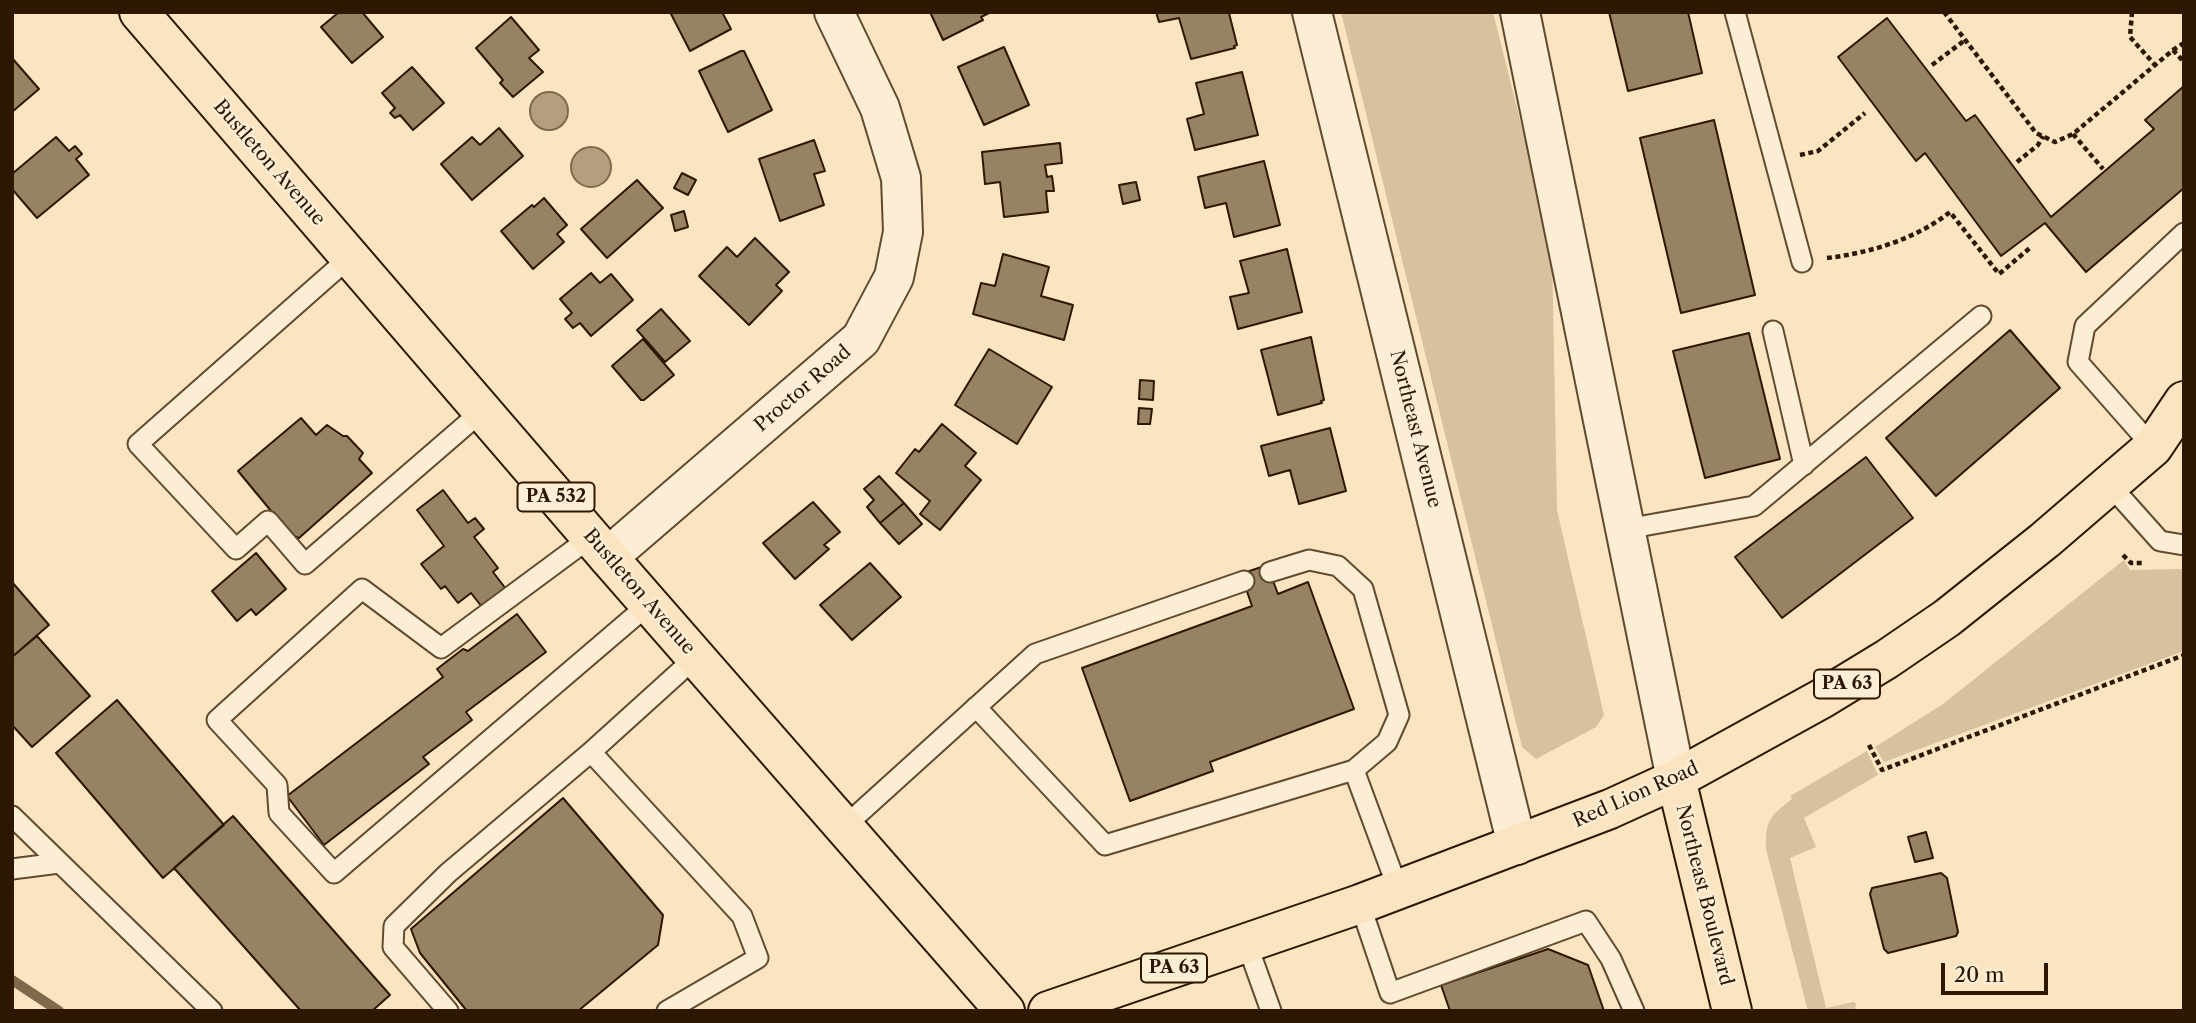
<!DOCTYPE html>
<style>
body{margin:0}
#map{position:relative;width:2196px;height:1023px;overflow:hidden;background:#fbe4bf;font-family:"Libre Caslon Text",serif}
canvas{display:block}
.frame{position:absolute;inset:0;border:14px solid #2d1701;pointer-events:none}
.scale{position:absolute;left:1941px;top:963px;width:107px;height:32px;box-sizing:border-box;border:4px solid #2d1701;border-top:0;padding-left:9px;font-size:21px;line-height:24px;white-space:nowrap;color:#2d1701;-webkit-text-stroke:5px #fcedd5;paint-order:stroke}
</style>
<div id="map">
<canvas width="2196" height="1023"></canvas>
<div class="frame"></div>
<div class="scale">20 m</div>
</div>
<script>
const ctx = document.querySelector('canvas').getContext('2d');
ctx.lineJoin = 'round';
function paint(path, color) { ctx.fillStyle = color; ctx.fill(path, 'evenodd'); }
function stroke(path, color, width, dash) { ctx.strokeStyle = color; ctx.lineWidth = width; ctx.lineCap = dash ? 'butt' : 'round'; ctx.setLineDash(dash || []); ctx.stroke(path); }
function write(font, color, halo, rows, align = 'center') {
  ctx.font = font + ' "Libre Caslon Text",serif'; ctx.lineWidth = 5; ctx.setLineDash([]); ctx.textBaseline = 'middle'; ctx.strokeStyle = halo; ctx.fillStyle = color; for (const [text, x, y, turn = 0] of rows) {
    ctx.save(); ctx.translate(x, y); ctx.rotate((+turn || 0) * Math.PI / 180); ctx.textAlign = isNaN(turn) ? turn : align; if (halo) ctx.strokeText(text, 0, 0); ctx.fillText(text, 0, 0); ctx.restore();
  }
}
paint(new Path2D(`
 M1341,12H1493L1552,248L1557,510L1604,715L1596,727L1536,759L1522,747Z
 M2124,560L2130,570L2184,569V651L1884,762L1875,747L1943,704Z
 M1867,751L1878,775L1804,818L1816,847L1790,858L1826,1008L1853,1002L1856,1003L1855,1011H1808L1766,849C1765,820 1770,816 1792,799L1790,796Z`), '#d8c19f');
const water = new Path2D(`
 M530 111a19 19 0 1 1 38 0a19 19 0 1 1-38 0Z
 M571 167a20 20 0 1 1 40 0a20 20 0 1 1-40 0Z`);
paint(water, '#b59e7e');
stroke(water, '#7f684c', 2);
stroke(new Path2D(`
 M12,980L59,1011`), '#7f684c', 10);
const building = new Path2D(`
 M339,12H362L383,37L352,63L321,27Z
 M670,12H722L731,29L690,51Z
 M930,12H991L981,17L983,20L943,40Z
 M1156,12H1231L1229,13L1237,45L1234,46L1235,48L1191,59L1179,18L1159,22Z
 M1609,12H1688L1702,73L1628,91Z
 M511,17L539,50L529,58L543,72L513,97L500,83L503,80L476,48Z
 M1887,18L1966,121L1975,115L2051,217L2154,129L2145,120L2184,86V188L2086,272L2045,223L2001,256L1925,153L1916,161L1838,57Z
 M1004,47L1029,105L984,125L958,67Z
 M741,51H744L772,110L728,132L699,71Z
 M12,58L39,89L12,112Z
 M412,67L444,103L413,130L400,115L395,118L390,113L395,108L382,93Z
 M1242,72L1258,135L1195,150L1187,119L1204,114L1196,83Z
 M1714,120L1755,295L1681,313L1640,138Z
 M499,128L523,156L472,200L441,164L472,137L480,145Z
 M56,137L69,151L75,146L82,154L76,159L89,175L37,218L12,189V174Z
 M814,140L825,171L814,174L824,205L780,221L759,159Z
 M1060,143L1062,163L1045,165L1047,177L1052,176L1054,191H1046L1048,212L1004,217L1000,182L985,184L982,152Z
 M1264,161L1280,225L1234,237L1226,203L1205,208L1198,177Z
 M682,173L696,180L688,195L674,188Z
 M637,180L663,208L607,258L581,229Z
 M1136,182L1140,200L1123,204L1119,185Z
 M544,198L567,225L557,234L564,242L533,269L501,231L532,205L534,207Z
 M684,211L688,227L675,231L671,215Z
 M755,238L789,272L776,285L782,291L749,325L699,276L727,247L737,257Z
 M1287,249L1302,312L1238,329L1230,297L1249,293L1240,261Z
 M1003,254L1049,267L1041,296L1073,305L1064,340L973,314L981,283L995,286Z
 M591,273L600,283L611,274L633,300L591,336L580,323L573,328L565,319L572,313L560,299Z
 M661,309L690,341L665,362L637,330Z
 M2010,330L2060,388L1936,496L1886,438Z
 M1749,333L1780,459L1705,478L1673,351Z
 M1311,337L1324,400L1321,401L1322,403L1278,415L1261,350Z
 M643,339L674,375L644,400H641L612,366Z
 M989,349L1052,387L1017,444L955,405Z
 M1140,380L1154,381L1153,400L1139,399Z
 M1139,408L1152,409L1150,424H1138Z
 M301,418L316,435L327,425L343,436H347L363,453L359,459L372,473L299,538L291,535L238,471Z
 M942,424L976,453L965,466L981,480L940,530L920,514L930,501L896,473L915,449L919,452Z
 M1330,428L1346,491L1299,504L1290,470L1269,476L1261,446Z
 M1866,457L1913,518L1782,618L1735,557Z
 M879,476L904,503L880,523L867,507L874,500L864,489Z
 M443,490L468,523L475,518L484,529L474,537L498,568L493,572L506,589L482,607L471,593L458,603L445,586L441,589L421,564L444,546L417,510Z
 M813,502L840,532L824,545L829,549L795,579L763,543Z
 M904,503L922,524L899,544L880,523Z
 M256,553L286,589L256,615L251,609L237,621L212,591Z
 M870,563L901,597L852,640L820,605Z
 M1267,565L1278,594L1308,582L1354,709L1210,762L1213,771L1130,801L1082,668L1252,606L1241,574Z
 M12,582L49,625L12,657Z
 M517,614L546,652L466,712L472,720L423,757L429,764L324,845L287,796L443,677L437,669L463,649L468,651Z
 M37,636L90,696L32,747L12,725V657Z
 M117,700L224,825L163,878L56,753Z
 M563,798L663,915L658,945L578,1011H467L420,953L411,929Z
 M233,816L390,995L372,1011H301L174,868Z
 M1926,832L1933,858L1915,862L1908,837Z
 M1941,873L1947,878L1958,932L1956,936L1888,953L1884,949L1870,894L1872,888Z
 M1548,949L1588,965L1604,1011H1450L1441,985Z`);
paint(building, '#988264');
stroke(building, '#2d1701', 2);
const service = new Path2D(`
 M1735,12L1802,262
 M350,257L138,444L236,549L268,521L305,564L482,411
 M1773,331L1804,465
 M2153,447L2078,362L2085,326L2184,233
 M2110,485L2160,541L2184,545
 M1626,529L1754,506L1981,316
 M591,537L441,648L362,589L217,720L277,785L279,813L334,873L649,604
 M976,707L1105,845L1354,770L1387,742L1399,715L1363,589L1338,566L1309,560L1270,572
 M1354,770L1398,889
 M12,816L212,1011
 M845,826L1035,654L1244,581
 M12,869L59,863
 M1360,904L1390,993L1586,921L1611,959L1634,1011
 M1247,944L1271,1011
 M448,1011L393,947L394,926L448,873L591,752
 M667,1011L758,958L742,916L591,752L696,657`);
const minor = new Path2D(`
 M1312,12L1517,845
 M1520,12L1676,779
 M608,557L861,339L894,277L903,232L901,178L880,108L834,12`);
const primary = new Path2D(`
 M139,12L608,557L1005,1011
 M1676,779L1732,1011
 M1048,1011L1360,904L1610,809L1676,779L1823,698L1887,659L1947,618L2045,540L2153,447L2184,401`);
stroke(service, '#604a30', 23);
stroke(minor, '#604a30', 42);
stroke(primary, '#2d1701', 42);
stroke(new Path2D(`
 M1944,12L2036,133L2055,142L2073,134L2173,50L2184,43
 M2132,12L2130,37L2155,65
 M2173,50L2184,62
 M1932,65L1965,40
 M2073,134L2103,169
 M1800,155L1818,151L1865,113
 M2017,162L2038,145L2043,136
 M1827,258C1870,253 1916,239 1950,212L1999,274L2030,248
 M2123,555L2131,563H2144
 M1869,745L1882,770L2184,655`), '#2d1701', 4.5, [5, 3.5]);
stroke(service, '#fcedd5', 19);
stroke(minor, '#fcedd5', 38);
stroke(primary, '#fbe4bf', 38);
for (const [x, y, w] of [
 [556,497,77],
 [1847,684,66],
 [1174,968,66]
]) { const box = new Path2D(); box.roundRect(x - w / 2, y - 14.5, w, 29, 5); ctx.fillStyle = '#fcedd5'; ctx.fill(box); stroke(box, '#2d1701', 2); }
write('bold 18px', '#2d1701', null, [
 ["PA 532",556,497],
 ["PA 63",1847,684],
 ["PA 63",1174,968]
]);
write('19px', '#2d1701', '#fcedd5', [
 ["Bustleton Avenue",269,163,49],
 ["Proctor Road",803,389,-41],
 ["Northeast Avenue",1415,429,76],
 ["Bustleton Avenue",639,592,49],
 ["Red Lion Road",1636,795,-24],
 ["Northeast Boulevard",1704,895,76]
]);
</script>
